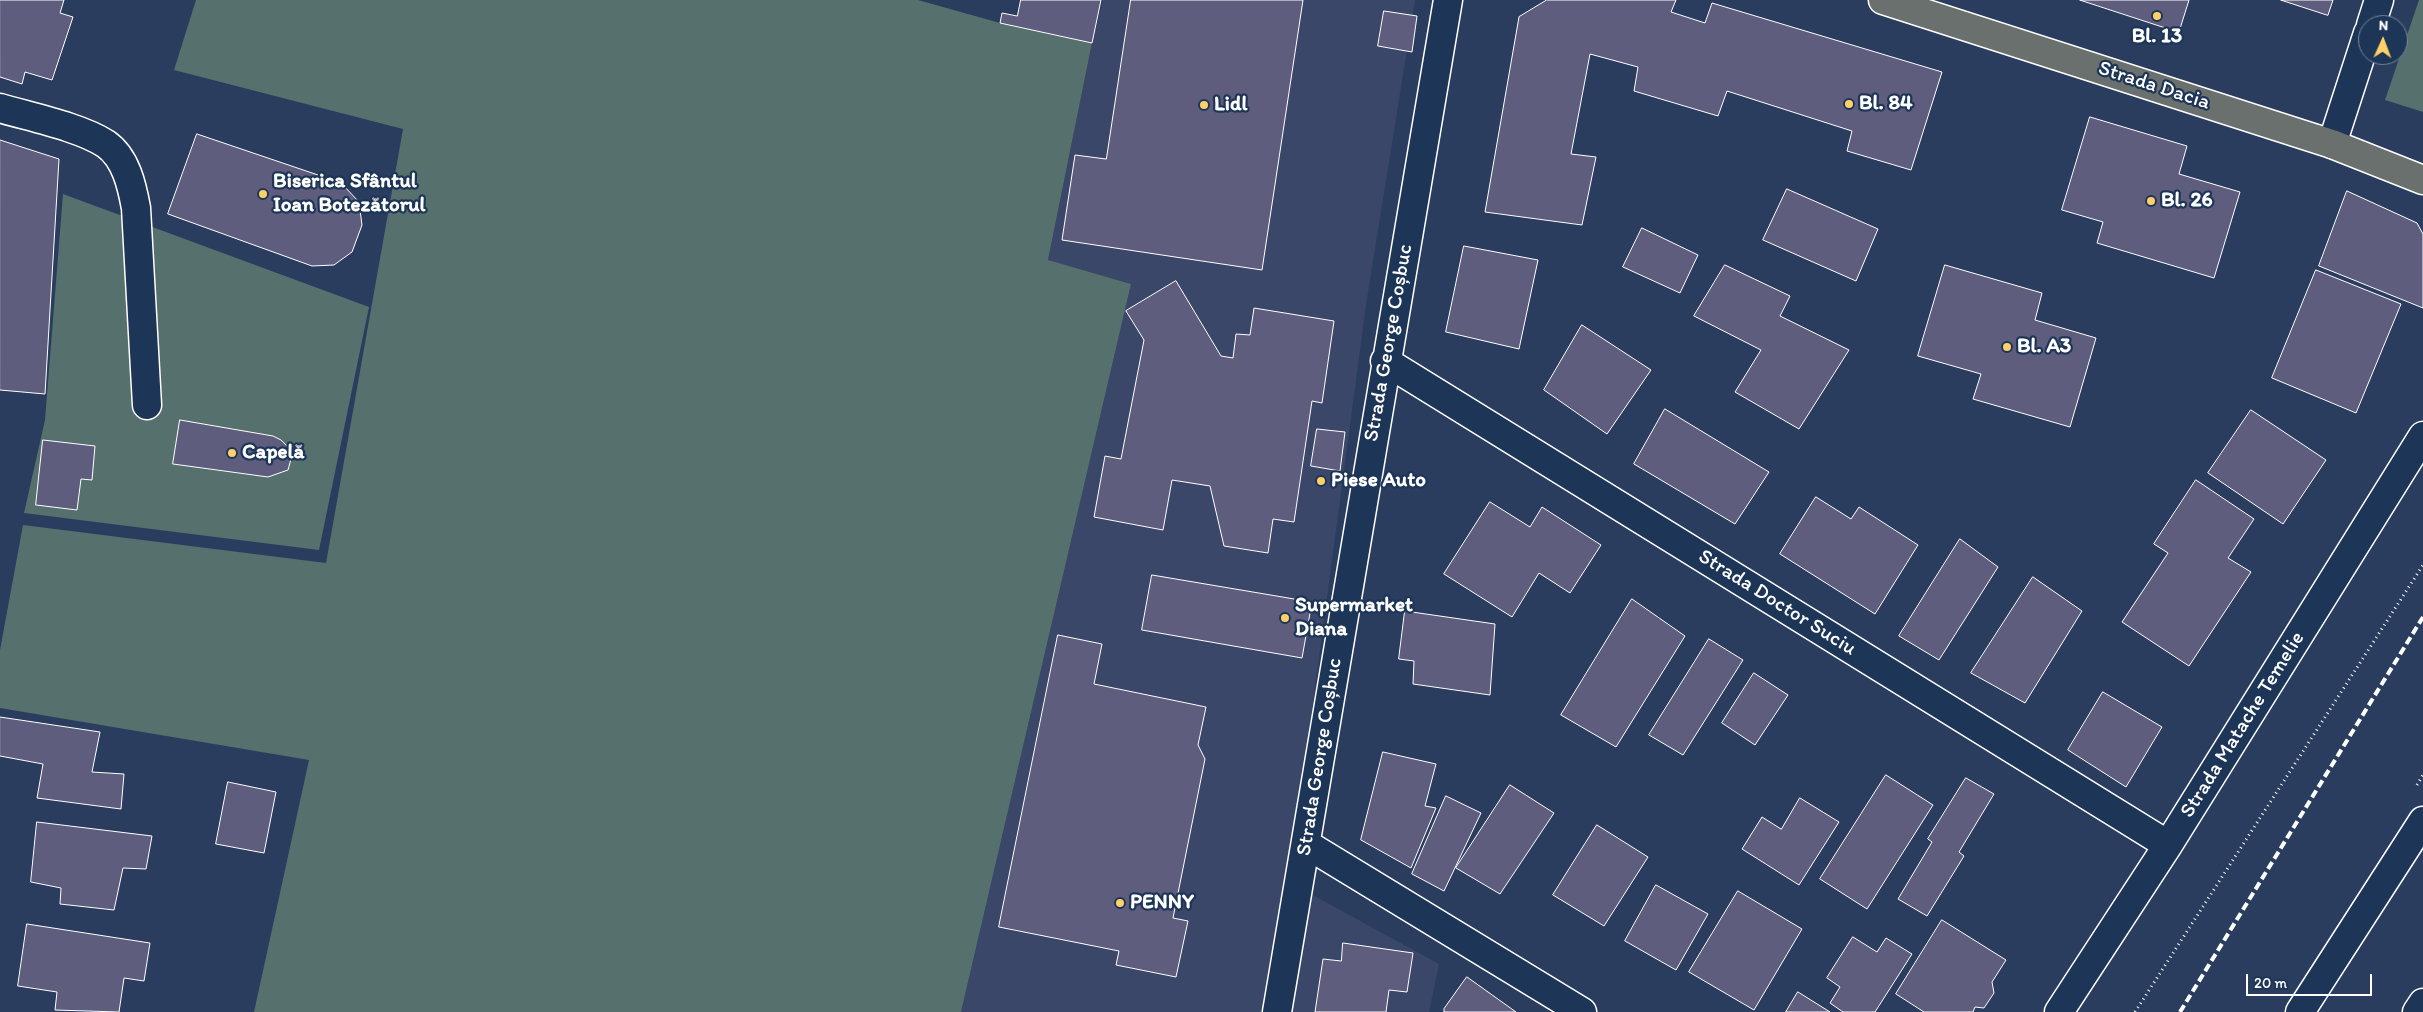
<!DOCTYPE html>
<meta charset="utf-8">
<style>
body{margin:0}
#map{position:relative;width:2423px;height:1012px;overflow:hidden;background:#2a3d5f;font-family:Itim,sans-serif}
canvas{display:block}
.north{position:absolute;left:2358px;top:15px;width:50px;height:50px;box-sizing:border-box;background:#1d3557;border:1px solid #77869a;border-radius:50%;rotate:2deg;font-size:14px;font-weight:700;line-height:20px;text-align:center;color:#fff}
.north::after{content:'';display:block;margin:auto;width:18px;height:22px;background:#ffd166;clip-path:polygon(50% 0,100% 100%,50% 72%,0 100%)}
.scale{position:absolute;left:2246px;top:974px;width:126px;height:22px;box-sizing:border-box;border:2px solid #fff;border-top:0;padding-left:6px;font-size:15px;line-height:18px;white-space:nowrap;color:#fff;-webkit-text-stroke:4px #1d3557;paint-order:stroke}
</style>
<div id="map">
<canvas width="2423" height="1012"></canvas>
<div class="north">N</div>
<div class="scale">20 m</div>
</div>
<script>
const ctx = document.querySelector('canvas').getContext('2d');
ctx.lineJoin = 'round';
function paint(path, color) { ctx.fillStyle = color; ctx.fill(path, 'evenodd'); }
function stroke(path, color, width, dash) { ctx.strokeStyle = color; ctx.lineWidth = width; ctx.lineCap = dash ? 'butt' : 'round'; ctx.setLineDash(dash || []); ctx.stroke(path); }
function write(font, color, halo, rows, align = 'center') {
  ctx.font = font + ' Itim,sans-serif'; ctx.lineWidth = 4.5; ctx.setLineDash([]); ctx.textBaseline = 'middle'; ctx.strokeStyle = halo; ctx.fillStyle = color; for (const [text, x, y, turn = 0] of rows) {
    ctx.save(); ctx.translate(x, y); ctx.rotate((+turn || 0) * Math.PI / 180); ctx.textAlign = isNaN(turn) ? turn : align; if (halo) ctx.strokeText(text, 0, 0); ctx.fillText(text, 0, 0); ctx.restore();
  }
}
paint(new Path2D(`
 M1103,0H1415L1366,305L1289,882L1439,964L1429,1012H961L1131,284L1048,261L1092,43Z`), '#3a4768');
paint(new Path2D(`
 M196,0H918L1000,23L1092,43L1048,260L1131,284L961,1012H254L309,760L0,708V650L23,525L326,563L403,129L174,70Z
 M2419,0H2423V112L2385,100Z
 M63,194L369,307L319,550L24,513L45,420Z`), '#55706d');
const building = new Path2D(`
 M0,0H64L60,13L73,17L52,80L25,72L22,84L0,77Z
 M1021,0H1101L1092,43L1000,23L1002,13L1017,16Z
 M1131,0H1303L1262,270L1062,240L1075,155L1106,159Z
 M1547,0H1676L1671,12L1705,23L1712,3L1942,72L1911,170L1847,151L1852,131L1727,91L1718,116L1634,91L1638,67L1590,54L1571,154L1596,157L1582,225L1485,212L1519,17Z
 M2080,0H2189L2179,32Z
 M2281,0H2333L2328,15Z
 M1384,11L1417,16L1412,52L1378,46Z
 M2090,117L2187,146L2179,174L2240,192L2214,278L2097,243L2103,222L2062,210Z
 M197,134L321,176L344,186L359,202L362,225L352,252L334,265L312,266L168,214Z
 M0,140L59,159L45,394L0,390Z
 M1787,189L1878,229L1856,281L1763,240Z
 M2347,191L2417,223L2423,234V308L2319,266Z
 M1642,228L1698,255L1680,293L1623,267Z
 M1464,246L1538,260L1519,349L1446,332Z
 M1725,265L1790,296L1780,316L1849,350L1799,429L1735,392L1761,350L1694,316Z
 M1945,265L2042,293L2035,320L2096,338L2070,427L1973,399L1981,374L1918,356Z
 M2316,270L2401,304L2356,413L2272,378Z
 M1176,281L1221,356L1233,358L1236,334L1250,335L1254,308L1334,321L1322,403L1312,401L1294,522L1273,519L1268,553L1224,546L1210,486L1172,480L1163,530L1094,517L1105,456L1121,459L1144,340L1126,311Z
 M1582,325L1651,370L1607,434L1544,390Z
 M1665,409L1769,472L1735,524L1634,464Z
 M2251,410L2326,460L2283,524L2208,473Z
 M180,420L273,436L281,440L288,447L291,459L288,470L268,477L173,464Z
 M1317,429L1345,432L1340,471L1311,466Z
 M43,440L95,446L92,480L81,479L77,510L36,505Z
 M2196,480L2254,519L2228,558L2251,572L2189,666L2122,622L2168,553L2154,544Z
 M1816,497L1851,519L1859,507L1918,545L1875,614L1780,554Z
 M1490,502L1530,527L1542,507L1601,545L1570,593L1539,573L1512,617L1444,574Z
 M1960,539L1998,567L1939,660L1899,636Z
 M1152,575L1312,602L1302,658L1142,630Z
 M2033,577L2082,611L2025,703L1971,673Z
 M1632,599L1685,636L1616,747L1561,715Z
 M1405,611L1495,624L1490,695L1413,684L1414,661L1399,659Z
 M1058,635L1102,644L1094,684L1206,707L1198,745L1205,759L1173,918L1188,921L1176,977L1116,965L1119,951L999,927Z
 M1709,639L1743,660L1683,755L1649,735Z
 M1754,673L1788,695L1755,745L1722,723Z
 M2103,692L2162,727L2126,787L2068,750Z
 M0,717L100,732L92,772L124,774L121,809L37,798L43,764L0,756Z
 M1383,752L1436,764L1425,806L1436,808L1411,868L1361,840Z
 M1886,775L1933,805L1867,909L1820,879Z
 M1966,778L1994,794L1959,852L1964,856L1927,916L1898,899L1932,842L1928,839Z
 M228,782L276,792L264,853L216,844Z
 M1510,785L1554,813L1500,894L1456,868Z
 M1446,796L1481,813L1444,891L1412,874Z
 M1800,798L1839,822L1799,885L1742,849L1762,817L1781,829Z
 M37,822L152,836L146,869L123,868L114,910L60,904L61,888L31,882Z
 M1597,825L1648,857L1604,926L1553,895Z
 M1656,885L1708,914L1676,970L1625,941Z
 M1738,891L1802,929L1754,1010L1689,972Z
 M1942,920L2006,960L1992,982L1994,993L1984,1008L1975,1007L1973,1012H1924L1896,994Z
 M27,924L150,943L144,981L124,978L119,1012L55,1010L57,992L18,986Z
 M1853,937L1877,952L1886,938L1912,954L1875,1012H1843L1830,1003L1840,987L1827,978Z
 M1343,943L1413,953L1407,992L1389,990L1386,1012H1315L1323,959L1341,961Z
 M1467,977L1516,1012H1444V1009Z
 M1798,992L1830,1012H1786Z`);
paint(building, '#5f5d7e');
stroke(building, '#fff', 1);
const minor = new Path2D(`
 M2371,25L2379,0
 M0,108C30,117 80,127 106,144C126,158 132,186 136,208L147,405
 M2332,144L2368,33
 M1385,361L2168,845
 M1306,844L1582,1012
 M1277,1012L1448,0
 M2059,1012L2168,845L2423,436
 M2300,1012L2423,821
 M2417,1012L2423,1003`);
const major = new Path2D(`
 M1883,0L2332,144L2423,180`);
stroke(minor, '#fff', 31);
stroke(major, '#fff', 31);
stroke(new Path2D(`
 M2417,785L2423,775
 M2135,1012L2423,565`), '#fff', 3, [1, 4]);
stroke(minor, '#1d3557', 28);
stroke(major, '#6a706d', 28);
stroke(new Path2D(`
 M2180,1012L2423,617`), '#fff', 4, [8, 4]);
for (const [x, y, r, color] of [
 [2157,16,5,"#ffd166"],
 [1849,104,5,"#ffd166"],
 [1204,105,5,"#ffd166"],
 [263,194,5,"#ffd166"],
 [2151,201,5,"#ffd166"],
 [2007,347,5,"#ffd166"],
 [232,453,5,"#ffd166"],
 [1321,481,5,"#ffd166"],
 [1285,618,5,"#ffd166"],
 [1120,903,5,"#ffd166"]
]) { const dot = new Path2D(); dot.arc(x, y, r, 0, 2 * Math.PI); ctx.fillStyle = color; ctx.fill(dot); stroke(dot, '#1d3557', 2); }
write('bold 21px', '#fff', '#1d3557', [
 ["Bl. 13",2157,37,"center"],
 ["Bl. 84",1859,104],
 ["Lidl",1214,105],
 ["Biserica Sfântul",273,182],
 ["Ioan Botezătorul",273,206],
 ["Bl. 26",2161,201],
 ["Bl. A3",2017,347],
 ["Capelă",242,453],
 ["Piese Auto",1331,481],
 ["Supermarket",1295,606],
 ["Diana",1295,630],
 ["PENNY",1130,903]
], 'left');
write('21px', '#fff', '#1d3557', [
 ["Strada Dacia",2154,86,18],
 ["Strada George Coșbuc",1389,343,-80],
 ["Strada Doctor Suciu",1777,603,32],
 ["Strada Matache Temelie",2243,725,-58],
 ["Strada George Coșbuc",1320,757,-81]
]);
</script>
